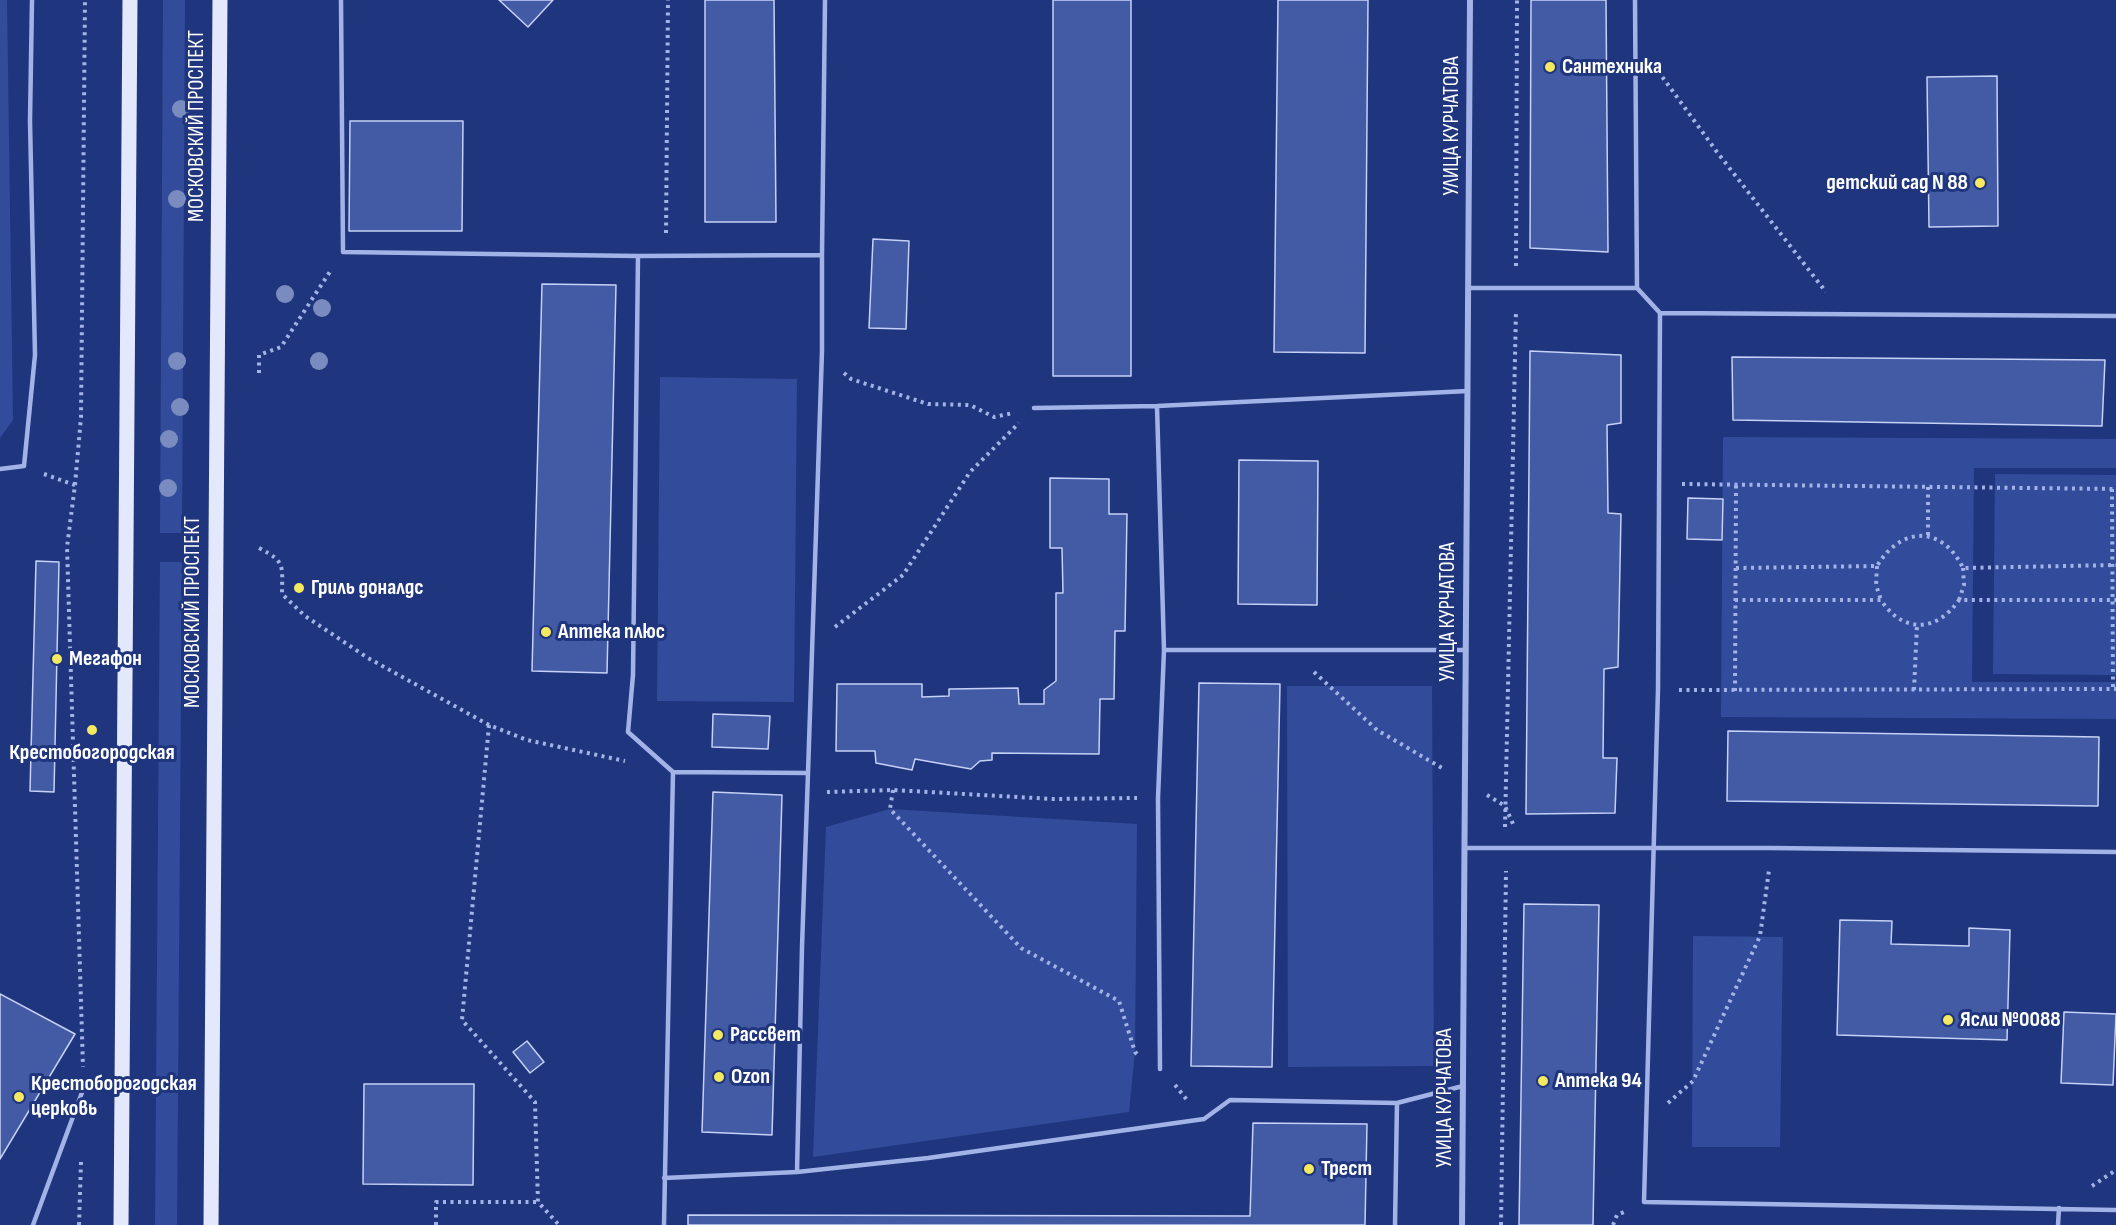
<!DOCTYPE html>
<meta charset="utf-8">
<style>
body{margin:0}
canvas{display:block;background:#1f357d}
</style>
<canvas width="2116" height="1225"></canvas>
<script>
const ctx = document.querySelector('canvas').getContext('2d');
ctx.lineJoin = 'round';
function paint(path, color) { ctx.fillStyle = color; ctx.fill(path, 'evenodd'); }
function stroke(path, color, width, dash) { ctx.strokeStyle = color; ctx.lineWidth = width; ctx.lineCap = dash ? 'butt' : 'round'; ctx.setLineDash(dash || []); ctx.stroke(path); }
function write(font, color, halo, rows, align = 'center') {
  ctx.font = font + ' "Sofia Sans Condensed",sans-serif'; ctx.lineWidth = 6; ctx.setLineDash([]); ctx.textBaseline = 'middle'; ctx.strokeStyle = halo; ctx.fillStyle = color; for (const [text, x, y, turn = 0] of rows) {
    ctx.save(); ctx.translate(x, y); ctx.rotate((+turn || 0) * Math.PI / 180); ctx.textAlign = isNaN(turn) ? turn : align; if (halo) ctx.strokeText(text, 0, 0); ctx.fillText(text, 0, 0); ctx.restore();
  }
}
paint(new Path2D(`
 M0,0H7L13,420L0,438Z
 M163,0H185L182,533H160Z
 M660,377L797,379L794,702L657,701Z
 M1723,437L2116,439V468H1974L1972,682H2116V719L1721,717Z
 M1995,474L2116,475V675L1993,674Z
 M160,562H182L177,1225H155Z
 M1287,686H1432L1434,1066L1288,1067Z
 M890,809L1137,824L1135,1052L1129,1112L813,1157L826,827Z
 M1693,936L1783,937L1780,1147H1692Z`), '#324c9b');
const building = new Path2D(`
 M499,0H553L528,27Z
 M705,0H774L776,222H705Z
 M1053,0H1131V376H1053Z
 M1278,0H1368L1365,353L1274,352Z
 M1531,0H1606L1608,252L1530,248Z
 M1997,76L1998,226L1929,227L1927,77Z
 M350,121H463L462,231H349Z
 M873,239L909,241L906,329L869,328Z
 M542,284L616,285L607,673L532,671Z
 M1530,351L1621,355V423L1607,425L1608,513L1621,514L1618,667L1604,669L1603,758H1617L1615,813L1526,814Z
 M1732,357L2105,360L2102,426L1733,420Z
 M1239,460L1318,461L1317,605L1238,604Z
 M1050,478L1109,479V514H1127L1125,631H1115L1114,699H1100L1099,754L992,753V760L980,761L971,769L915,759L912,770L876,763L875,751H836L837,684H922V697L949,696V689L1018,688L1019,704H1044V690L1056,681V593H1063L1062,548H1050Z
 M1688,498L1723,499L1722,540L1687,539Z
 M36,561L59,562L54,792L30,791Z
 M1199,683L1280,684L1272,1067L1191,1066Z
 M713,714L770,716L768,749L712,747Z
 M1728,731L2099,737L2098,806L1727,801Z
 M713,792L782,795L772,1135L702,1132Z
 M1524,904L1599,905L1593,1225H1519Z
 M1840,920L1892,921L1891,944L1969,946V928L2010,930L2007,1040L1837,1035Z
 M0,994L75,1034L0,1159Z
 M2064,1012L2116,1014L2113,1085L2061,1083Z
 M527,1041L544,1062L530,1073L513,1052Z
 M364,1084H474L473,1185L363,1184Z
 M1253,1123L1367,1124L1365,1225H688V1215L1250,1216Z`);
paint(building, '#435ba5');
stroke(building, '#c5d1f6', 1.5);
stroke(new Path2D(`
 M1658,71L1717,152L1826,292
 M666,233L668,0
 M1516,266L1517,0
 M259,373V355L281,347L331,270
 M844,373L851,379L928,404L970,405L994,417L1013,413
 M44,474L75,485L67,547L83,1067
 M1682,484L2116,489
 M75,485L81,417L85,0
 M1928,487V537
 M2112,489L2113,689
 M259,548C286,562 282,565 282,594L305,616L368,658L489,725L527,740L625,761
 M1877,566L1876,585L1881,600
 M1736,568L1877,566C1901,526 1942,525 1963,568L2116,565
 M1735,600H1881C1903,634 1937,632 1959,600H2116
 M1959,600L1964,585L1963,568
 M835,627L903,575L970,472L1019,423
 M1314,672L1377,730L1442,768
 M1679,690L2116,689
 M1914,690L1917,625
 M1735,691L1736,485
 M489,725L462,1020L535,1102L538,1202L559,1225
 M893,790L890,809L1021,948L1119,1001L1135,1052L1137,1054
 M827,792L893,790L1053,799L1137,798
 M1487,795L1505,806L1514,826
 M1505,827L1516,310
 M1175,1085L1187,1100
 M1668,1103L1693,1081L1760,936L1769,870
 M2092,1186L2116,1170
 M79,1225L81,1162
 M436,1225V1202H538
 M1501,1225L1506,871
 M1613,1225L1617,1215L1624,1212`), '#a2b3e7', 4, [3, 4.5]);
stroke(new Path2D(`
 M341,0L343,252L638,256L633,675L628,732L673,772L808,773L802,947L797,1172
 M1635,0L1637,288L1660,313L2116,316
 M822,255L825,0
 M638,256L822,255V351L808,773
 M1469,288H1637
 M1660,313L1658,689L1644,1202L2116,1210
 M1157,406L1164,650
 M1034,408L1157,406L1468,391
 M0,469L24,466L35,355L30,121L32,0
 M1465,848H1771L2116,852
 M1160,1069L1158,798L1164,650H1466
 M664,1178L797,1172L928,1158L1204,1119L1230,1100L1397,1103L1463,1086
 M33,1225L84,1087
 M664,1225L673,772
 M1395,1225L1397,1103
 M2058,1225L2059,1208`), '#a2b3e7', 4.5);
stroke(new Path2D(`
 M1462,1225L1470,0`), '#a2b3e7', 6);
stroke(new Path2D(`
 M121,1225L130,0
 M211,1225L220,0`), '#e4e8fd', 15);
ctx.fillStyle = '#7a8bc0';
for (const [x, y] of [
 [181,109],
 [177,199],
 [285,294],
 [322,308],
 [177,361],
 [319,361],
 [180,407],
 [169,439],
 [168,488]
]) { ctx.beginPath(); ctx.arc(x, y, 9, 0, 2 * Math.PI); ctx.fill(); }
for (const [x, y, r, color] of [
 [1550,67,6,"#f5e962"],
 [1980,183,6,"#f5e962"],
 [299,588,6,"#f5e962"],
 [546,632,6,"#f5e962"],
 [57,659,6,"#f5e962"],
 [92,730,6,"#f5e962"],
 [1948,1020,6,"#f5e962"],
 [718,1035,6,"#f5e962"],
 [719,1077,6,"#f5e962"],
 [1543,1081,6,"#f5e962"],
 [19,1097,6,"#f5e962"],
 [1309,1169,6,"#f5e962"]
]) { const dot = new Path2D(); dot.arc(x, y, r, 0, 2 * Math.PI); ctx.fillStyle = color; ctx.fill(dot); stroke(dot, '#1f357d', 2); }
write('bold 22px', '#fff', '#1f357d', [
 ["Сантехника",1562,67],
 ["детский сад N 88",1968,183,"right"],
 ["Гриль доналдс",311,588],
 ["Аптека плюс",558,632],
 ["Мегафон",69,659],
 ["Крестобогородская",92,753,"center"],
 ["Ясли №0088",1960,1020],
 ["Рассвет",730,1035],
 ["Ozon",731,1077],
 ["Аптека 94",1555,1081],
 ["Крестоборогодская",31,1084],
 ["церковь",31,1109],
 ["Трест",1321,1169]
], 'left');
write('22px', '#fff', '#1f357d', [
 ["МОСКОВСКИЙ ПРОСПЕКТ",197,126,-90],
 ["УЛИЦА КУРЧАТОВА",1452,126,-90],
 ["МОСКОВСКИЙ ПРОСПЕКТ",193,612,-90],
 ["УЛИЦА КУРЧАТОВА",1448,612,-90],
 ["УЛИЦА КУРЧАТОВА",1445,1098,-90]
]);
</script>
